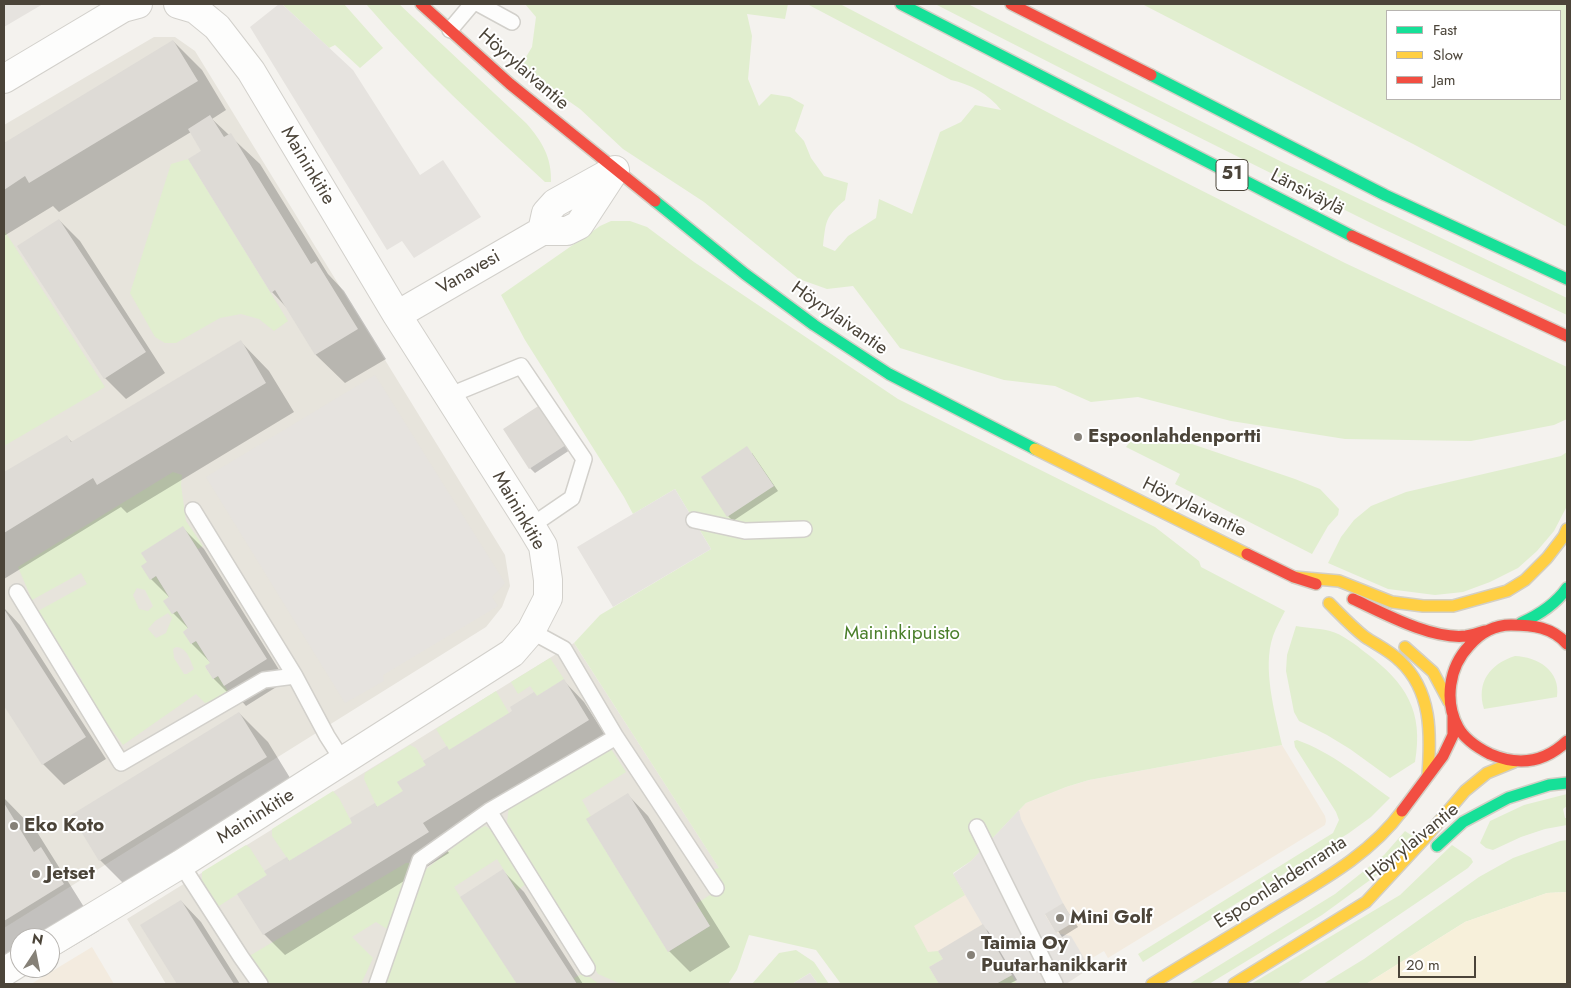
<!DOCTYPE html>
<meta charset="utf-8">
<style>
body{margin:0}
#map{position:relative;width:1571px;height:988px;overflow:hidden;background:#f4f2ee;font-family:Jost,sans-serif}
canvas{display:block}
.frame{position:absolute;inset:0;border:5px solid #4b4439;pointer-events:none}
.legend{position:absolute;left:1386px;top:10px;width:175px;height:90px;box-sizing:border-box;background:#fff;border:1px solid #b7b4b0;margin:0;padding:6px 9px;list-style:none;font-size:15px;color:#4b4439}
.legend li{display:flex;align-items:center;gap:10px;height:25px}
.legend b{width:25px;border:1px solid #b7b4b0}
.north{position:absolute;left:10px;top:928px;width:50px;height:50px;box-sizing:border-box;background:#fff;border:1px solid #b7b4b0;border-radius:50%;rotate:11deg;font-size:14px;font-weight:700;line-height:20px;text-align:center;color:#4b4439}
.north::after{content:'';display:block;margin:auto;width:18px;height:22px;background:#868178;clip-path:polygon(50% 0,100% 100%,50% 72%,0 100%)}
.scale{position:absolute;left:1398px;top:956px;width:78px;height:22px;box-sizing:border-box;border:2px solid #4b4439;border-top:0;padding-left:6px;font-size:15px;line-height:18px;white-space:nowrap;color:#4b4439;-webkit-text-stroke:4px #fff;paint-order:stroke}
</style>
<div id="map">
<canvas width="1571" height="988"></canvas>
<div class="frame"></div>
<ul class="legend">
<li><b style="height:6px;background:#16e098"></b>Fast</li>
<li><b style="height:6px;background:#ffcf43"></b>Slow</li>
<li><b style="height:6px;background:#f24e42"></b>Jam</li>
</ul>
<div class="north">N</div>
<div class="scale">20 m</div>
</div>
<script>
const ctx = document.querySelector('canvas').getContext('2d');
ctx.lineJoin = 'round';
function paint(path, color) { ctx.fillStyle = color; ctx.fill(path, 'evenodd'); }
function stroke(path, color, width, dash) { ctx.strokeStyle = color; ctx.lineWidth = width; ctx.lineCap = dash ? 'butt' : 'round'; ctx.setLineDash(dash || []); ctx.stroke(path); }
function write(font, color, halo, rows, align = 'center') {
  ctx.font = font + ' Jost,sans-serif'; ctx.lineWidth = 4; ctx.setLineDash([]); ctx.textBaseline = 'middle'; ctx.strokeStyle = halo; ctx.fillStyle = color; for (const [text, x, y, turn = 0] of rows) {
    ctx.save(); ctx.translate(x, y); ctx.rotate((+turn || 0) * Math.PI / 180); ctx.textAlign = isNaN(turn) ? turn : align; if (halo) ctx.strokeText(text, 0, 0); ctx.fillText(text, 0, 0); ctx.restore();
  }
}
paint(new Path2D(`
 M154,37H175L195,51L505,555L510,586L502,607L486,627L4,928V125Z
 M574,643L747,911L633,984H166L127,919Z`), '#e7e4dc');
paint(new Path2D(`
 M1282,745L1325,816L1326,821L1325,825L1108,958L1104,951L1087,961L1090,968L1066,984H852L1026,803L1066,787L1089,780Z
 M92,947L114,984H31Z`), '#f3ebdf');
paint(new Path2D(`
 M282,4H344L383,48L360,68L335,45L329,48Z
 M366,4H399L526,123C542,141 552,158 551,182H545C483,125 421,68 366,4Z
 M525,4H788L785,19L747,14L752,36L748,79L759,106L771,94L790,97L804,105L795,131L804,141L811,158L824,176L848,183L845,200C825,217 826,221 823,246L835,251L848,236L876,218L879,199L912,214L940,132L961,122L975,105L1001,110C989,94 970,84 951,80L807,4H840L1072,125L1345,263L1567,367V419L1554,425L1471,441L1345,439L1231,421L1138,397L1091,402L1055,386L1004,380L900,348L853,286L827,289L799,279L704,202L623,149L580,109L520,67L532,47L536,17Z
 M935,4H968L1284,163L1567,298V315L1377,226L1080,78Z
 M1142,4H1567V227L1415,145ZM1387,11H1560V99H1387Z
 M188,159L288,321L274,331L259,319L241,314L220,318L176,343H165L155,337L130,293L171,164Z
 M611,221H630L647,227L694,262L898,399L1155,527L1199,561L1201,567L1285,611C1281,619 1276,627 1273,636C1262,668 1275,713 1282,745L1089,780L1066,787L1026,803L971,861L953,873L965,895L914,926L928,952L938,951L943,959L929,967L939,984H841L816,950L749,935L737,970L728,984H621L598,974L507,822L509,806L611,749L626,772L582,800L591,816L586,819L668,952L710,926L696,904L719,889L707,871L719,868L574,643L600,615L711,549L675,489L633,514L624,497L525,340L501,295L600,226Z
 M4,230L105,387L4,446Z
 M1148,434L1167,436L1192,444L1295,479L1320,489L1339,509L1338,515L1328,526L1312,554L1175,484L1180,474L1126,447L1132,439Z
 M1567,452V506L1554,531L1537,551L1518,568L1490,582L1463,592L1435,595L1388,589L1328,563L1341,537L1354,520L1371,506L1406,492L1561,456Z
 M173,472L182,475L181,485L186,521L203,546L198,549L183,527L141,553L147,562L150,580L156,576L169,597L164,601L172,614L177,611L188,628L183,632L191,644L196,641L210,663L205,667L213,679L218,676L228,691L211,701L205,703L196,694L123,745L77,683L82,680L38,611L87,584L81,573L32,600L18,567ZM137,588L145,590L153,606L148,611L139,609L133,595ZM168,613L172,618L166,633L156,638L148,629L155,621ZM176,647C188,648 190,660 194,669L187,674H184L174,658L173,649Z
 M1296,626C1307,628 1319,628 1330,631C1342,634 1356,645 1366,653C1406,683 1424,711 1415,762L1390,778L1350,749L1327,735L1299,721L1294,712L1286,671L1287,655Z
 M1515,656C1537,657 1561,670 1557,697L1484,709C1476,682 1490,664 1515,656Z
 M550,658L564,679L537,696L530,686L518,694L511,682Z
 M496,691L509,713L449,750L436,729Z
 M1297,740C1331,752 1361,777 1390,798L1371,817L1349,833L1143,962L1138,954L1333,833L1339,820L1336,812L1295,747L1294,741Z
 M410,745L416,748L426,765L397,782L403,791L377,807L364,779L365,773Z
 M333,791L339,798L352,823L289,861L272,836V829Z
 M1567,794V806L1563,809L1565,818H1567V825L1545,829L1521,837L1493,850L1486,848L1480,843L1490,821L1524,805Z
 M485,826L494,831L528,882L517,891L497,859L454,887L517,984H387L385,981L425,870L473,832Z
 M1405,831L1414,837L1377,875L1322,915L1209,984H1189L1335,894L1384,855Z
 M1567,840V892L1547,893L1465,922L1366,984H1323L1364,959L1479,877L1513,858L1560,841Z
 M246,845L250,848L267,875L216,908L202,882V872Z
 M1452,845L1471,858L1473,862L1468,868L1297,984H1251L1400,895Z
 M406,863H417L390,931L376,922L352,937L373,958L361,984H263L246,958Z
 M796,950L814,962L829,984H818L810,973L792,984H752L779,953Z
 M584,973L599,984H577L574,978Z
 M1012,975L1017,984H996Z`), '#e1eecf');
paint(new Path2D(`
 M1567,892V984H1366L1465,922L1547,893Z`), '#f7f0da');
paint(new Path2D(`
 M4,4H43L4,27Z
 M279,4H282L353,70L420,175L443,160L481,217L414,258L402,241L387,250L250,27Z
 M375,375L505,583L492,597L498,606L383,675L384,681L345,703L206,477Z
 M675,489L711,549L613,607L577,547Z
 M1019,810L1021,819L1063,903L1045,915L1056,933L1071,936L1090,968L1066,984H1017L953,874L971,861Z
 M810,973L818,984H792Z`), '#e6e3df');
paint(new Path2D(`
 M173,41L202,70L226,110L212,119L260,164L328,274L344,291L386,359L345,383L316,355L287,308L272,292L203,151L191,132L59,212L53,206L4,236V141L6,143Z
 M59,220L80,241L165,373L126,399L105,378Z
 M241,342L269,371L294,412L127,513L121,507L4,579V473L67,437L73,443Z
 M548,409L573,448L535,473L530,468Z
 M752,453L778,491L733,521L728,516Z
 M183,528L204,549L286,681L246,706L238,697L235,700L214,679L206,667L212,664L192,644L189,629L173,613L170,598L151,579Z
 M4,608L20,625L106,759L64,785L43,764L4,704Z
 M564,681L584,702L609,741L443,844L449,853L285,955L264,934L268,876L287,859L290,862L354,823L374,804L378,808L404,792L450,751Z
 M239,713L268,742L295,786L129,889L100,860Z
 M628,795L648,816L730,947L690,972L669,951Z
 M4,798L37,832L99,931L50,960V938H20V968H37L21,978L4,960Z
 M503,871L524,892L583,984H518L462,897Z
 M181,901L201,922L240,984H178L142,926Z
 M1063,905L1078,927L1062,937L1047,915Z
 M982,926L988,931L1017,980L1009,984H941L931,967L945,959Z`), '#0003');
paint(new Path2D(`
 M173,40L198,81L29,183L25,176L4,190V143Z
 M210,115L224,137L231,133L311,264L316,261L358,329L315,355L275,290L271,293L188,159L201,151L188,129Z
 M59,219L146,352L104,379L17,246Z
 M241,340L266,383L97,485L93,478L4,533V472L67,435L71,442Z
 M543,403L569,443L529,469L503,429Z
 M747,446L774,486L727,517L701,477Z
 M183,526L267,659L224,686L218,676L213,679L205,666L210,663L196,641L191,644L183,632L188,628L177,611L172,614L163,601L169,597L156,576L150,580L141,566L147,562L141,553Z
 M4,609L86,737L42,765L4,706Z
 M564,679L589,720L423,823L429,832L263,935L237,894L267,875L264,871L287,857L289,861L352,823L350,818L375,803L377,807L403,791L397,782L426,765L423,761L447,746L449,750L509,713L512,711L510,707L534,692L537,696Z
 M239,712L267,757L99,861L71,815Z
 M628,793L710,926L668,952L586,819Z
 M4,803L34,852L41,847L64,884L4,921Z
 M503,869L517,891L577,984H517L460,897Z
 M181,900L206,940L234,984H177L140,925Z
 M1063,903L1074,922L1056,933L1045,914Z
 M983,924L1012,975L996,984H939L929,967L943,959L938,951Z`), '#dedbd6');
const lane = new Path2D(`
 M479,4L512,22
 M450,30L472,4
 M448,396L521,366L584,459L572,498L531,526
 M193,510L295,676L327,736L343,761
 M694,520L745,531L804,529
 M17,592L121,763L264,680L295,676
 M531,631L564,649L616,737L716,888
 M489,811L587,968
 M977,827L1055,984
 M181,864L241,957L260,984
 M377,984L420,860L489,811L616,737`);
const street = new Path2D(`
 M4,79L123,8L138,4
 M542,231L546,213L555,203L611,172
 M397,315L542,231H567L579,225L615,170
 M50,943L181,864L512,653L531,631L548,598V580L543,546L531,526L397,315L251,71L217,27L195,9L178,4
 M4,972L20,962`);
const fast = new Path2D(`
 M901,4L1352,236
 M1151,75L1385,195L1567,279
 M655,201L745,274L814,325L889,374L1035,449
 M1521,623C1539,615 1555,605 1567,588
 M1437,846L1463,822L1508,798L1549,785L1567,783`);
const slow = new Path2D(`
 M1035,449L1247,554
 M1294,577L1339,581L1392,602L1423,606H1453L1507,591L1525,580L1547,558L1564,536L1567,529
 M1329,603C1341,615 1352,627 1365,637C1377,645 1390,651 1400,661C1432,691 1431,734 1428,775
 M1405,647L1433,672L1449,702
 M1152,984C1192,959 1233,935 1273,910C1319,882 1370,855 1402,811
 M1234,984L1366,902L1426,837L1465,791L1487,773L1514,762`);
const jam = new Path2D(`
 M421,4L510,84L655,201
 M1011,4L1151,75
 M1352,236L1567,336
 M1247,554L1294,577L1316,584
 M1353,599C1383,613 1432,640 1466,636C1472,635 1479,633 1485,631
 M1567,644C1552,627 1533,625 1511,625C1495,625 1480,633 1469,646C1449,667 1444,701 1458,727C1465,740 1478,748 1490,754C1518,766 1544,763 1567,741
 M1402,811L1443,756L1453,735V716`);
stroke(lane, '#d2d0cb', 18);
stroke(street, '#d2d0cb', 30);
stroke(fast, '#d3cfc5', 14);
stroke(slow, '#d3cfc5', 14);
stroke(jam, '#d3cfc5', 14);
stroke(lane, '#fdfdfc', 15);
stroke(street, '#fdfdfc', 28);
stroke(fast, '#16e098', 11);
stroke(slow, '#ffcf43', 11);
stroke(jam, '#f24e42', 11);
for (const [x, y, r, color] of [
 [1078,437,5,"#868178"],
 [14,826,5,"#868178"],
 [36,874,5,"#868178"],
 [1060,918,5,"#868178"],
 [971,955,5,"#868178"]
]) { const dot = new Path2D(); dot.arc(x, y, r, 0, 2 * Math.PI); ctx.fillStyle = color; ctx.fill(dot); stroke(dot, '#fff', 2); }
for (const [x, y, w] of [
 [1232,175,32]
]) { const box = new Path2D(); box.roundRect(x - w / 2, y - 15.5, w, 31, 4); ctx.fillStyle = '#fff'; ctx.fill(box); stroke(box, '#4b4439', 1); }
write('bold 18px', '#4b4439', null, [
 ["51",1232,175]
]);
write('19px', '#4b4439', '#fff', [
 ["Höyrylaivantie",523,70,41],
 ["Maininkitie",307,166,59],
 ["Länsiväylä",1307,193,27],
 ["Vanavesi",469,273,-30],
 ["Höyrylaivantie",839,319,35],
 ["Höyrylaivantie",1194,508,26],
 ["Maininkitie",518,511,60],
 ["Maininkitie",256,817,-32],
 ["Höyrylaivantie",1413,843,-39],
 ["Espoonlahdenranta",1281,883,-33]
]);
write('bold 19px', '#4b4439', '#fff', [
 ["Espoonlahdenportti",1088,437],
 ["Eko Koto",24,826],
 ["Jetset",46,874],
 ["Mini Golf",1070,918],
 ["Taimia Oy",981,944],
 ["Puutarhanikkarit",981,966]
], 'left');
write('19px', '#4a7f2a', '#fff', [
 ["Maininkipuisto",902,634]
]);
</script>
